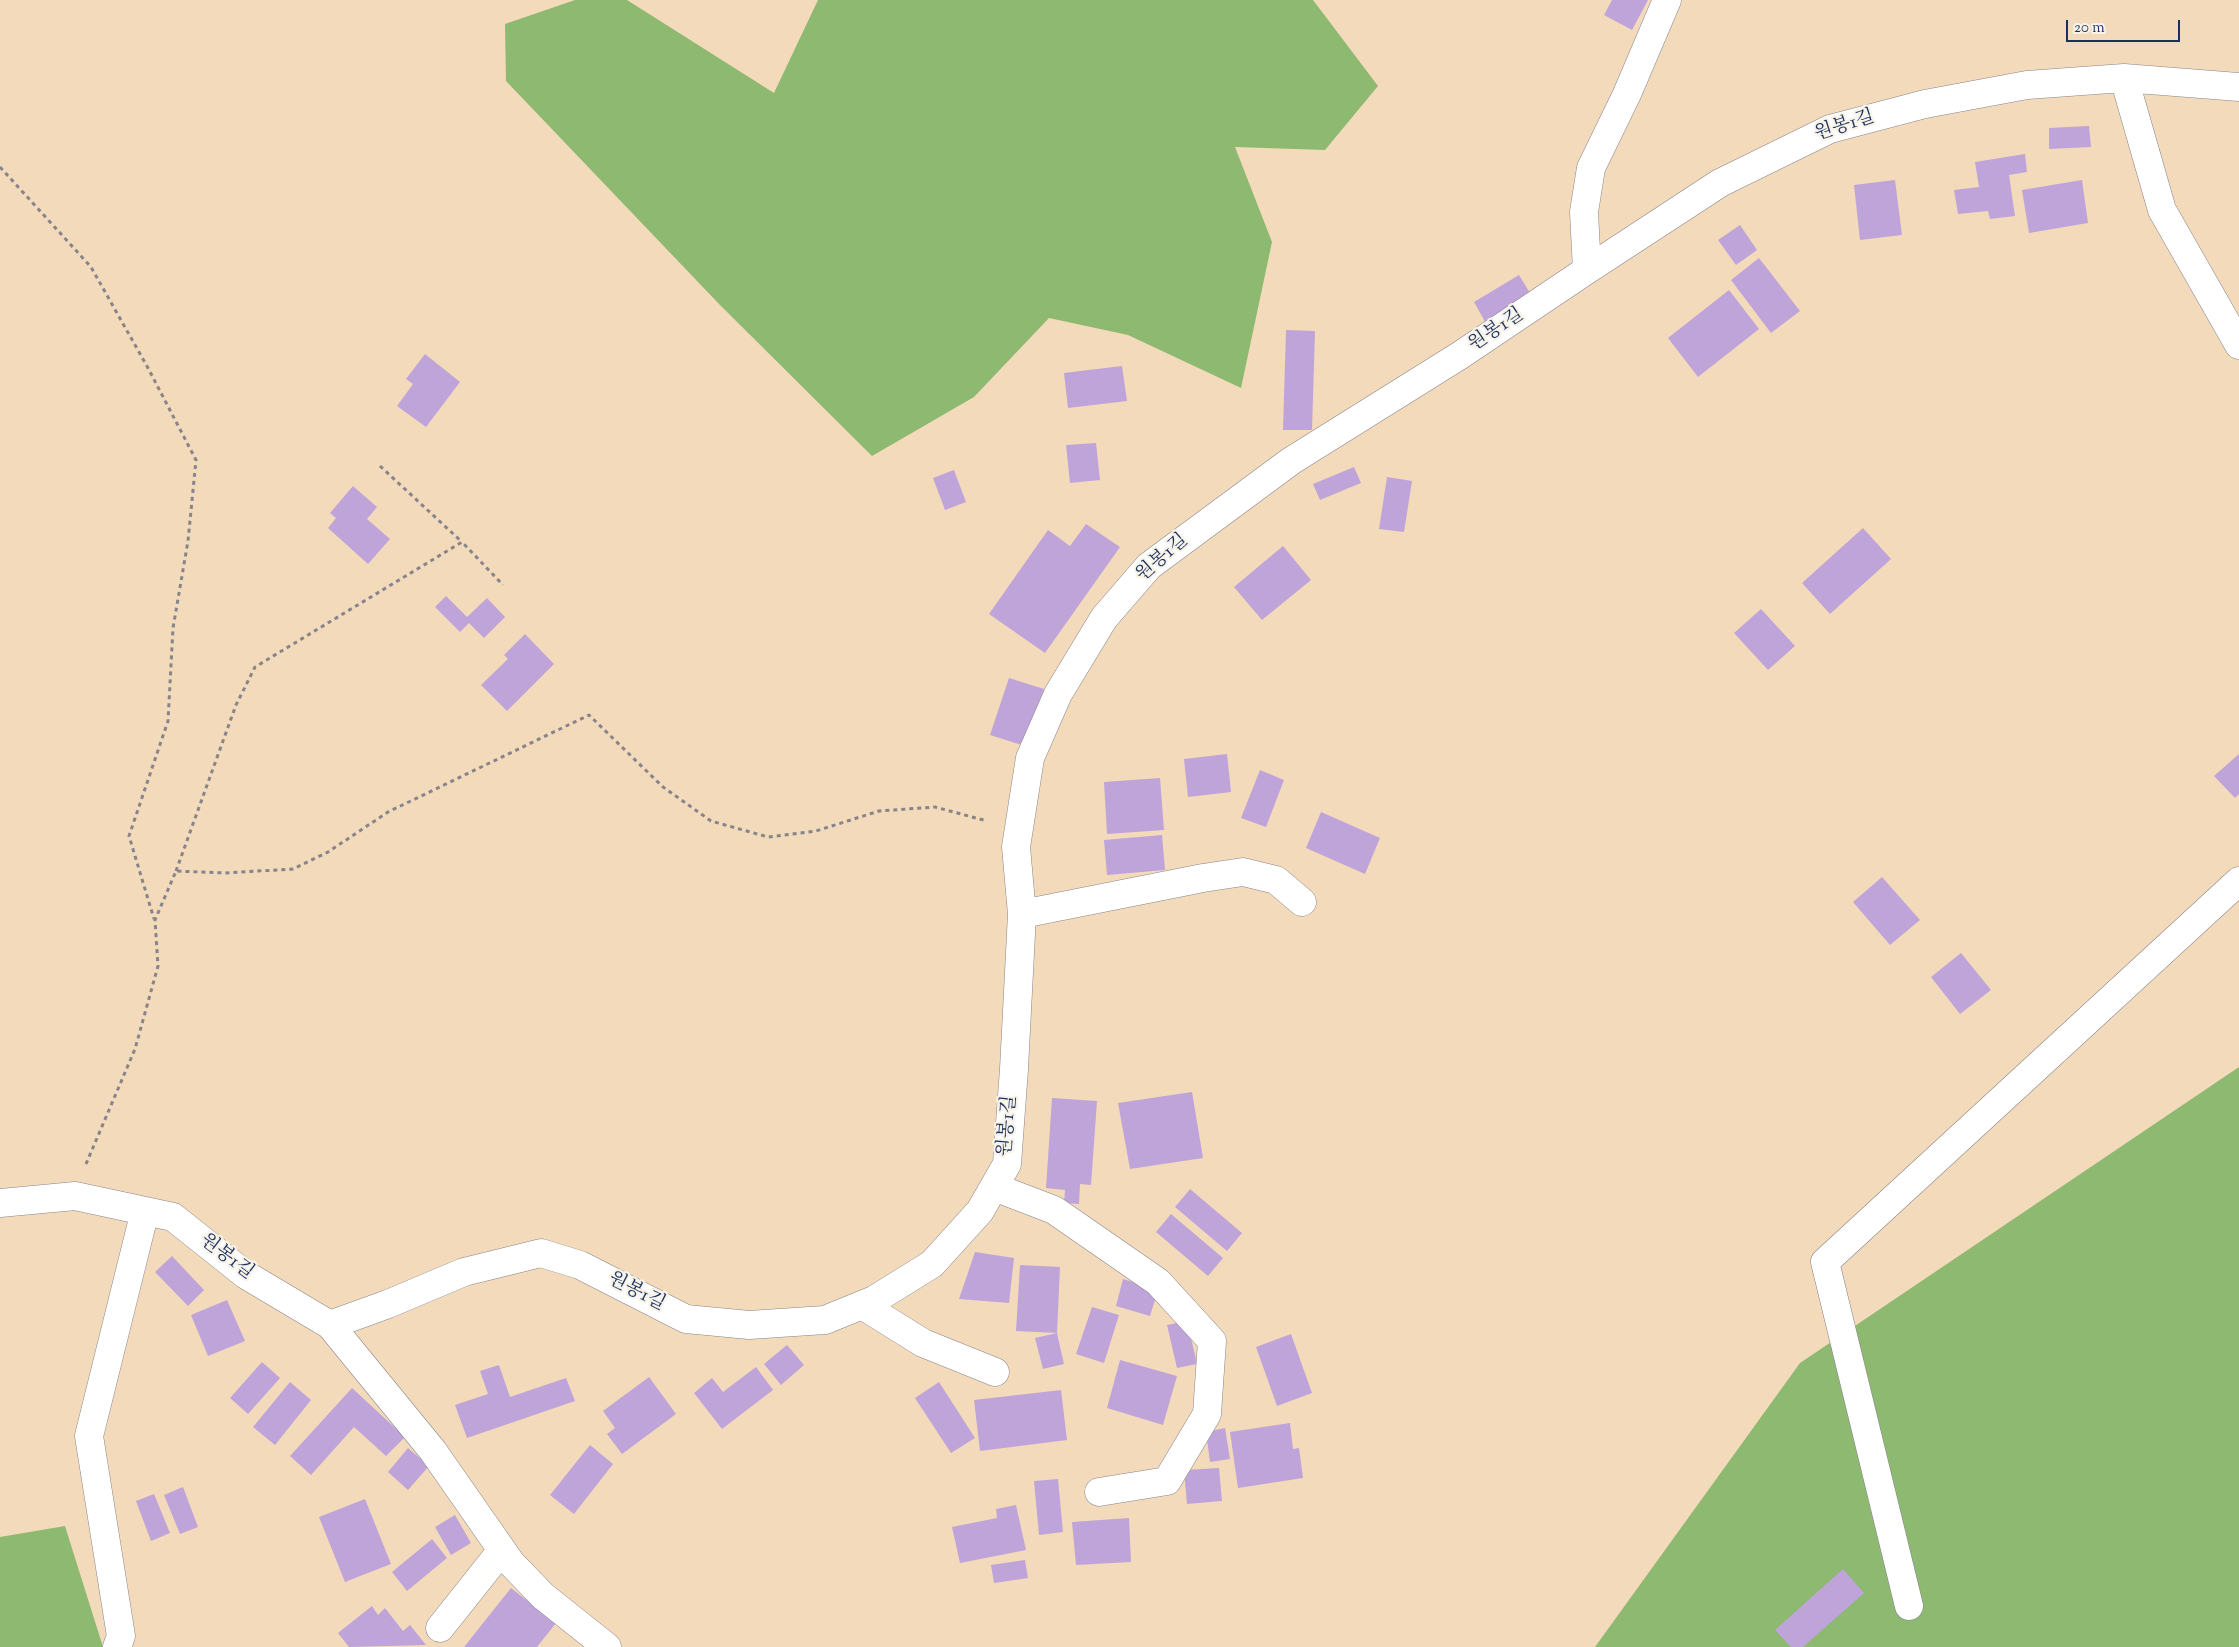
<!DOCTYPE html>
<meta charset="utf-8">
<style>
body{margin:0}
#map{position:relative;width:2239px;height:1647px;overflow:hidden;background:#f3daba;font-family:"Sorts Mill Goudy",serif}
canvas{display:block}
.scale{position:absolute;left:2066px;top:20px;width:114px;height:22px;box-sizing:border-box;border:2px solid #1b2f5e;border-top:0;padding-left:6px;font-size:15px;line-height:18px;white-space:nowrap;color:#1b2f5e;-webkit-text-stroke:4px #f7f3e8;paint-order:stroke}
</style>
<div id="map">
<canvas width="2239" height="1647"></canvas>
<div class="scale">20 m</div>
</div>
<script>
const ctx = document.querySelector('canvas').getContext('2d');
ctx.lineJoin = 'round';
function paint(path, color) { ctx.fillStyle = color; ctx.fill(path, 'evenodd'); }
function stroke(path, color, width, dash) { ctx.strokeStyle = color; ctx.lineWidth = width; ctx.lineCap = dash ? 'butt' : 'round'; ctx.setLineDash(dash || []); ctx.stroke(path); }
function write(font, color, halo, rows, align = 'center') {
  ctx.font = font + ' "Sorts Mill Goudy","Noto Serif KR",serif'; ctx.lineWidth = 4.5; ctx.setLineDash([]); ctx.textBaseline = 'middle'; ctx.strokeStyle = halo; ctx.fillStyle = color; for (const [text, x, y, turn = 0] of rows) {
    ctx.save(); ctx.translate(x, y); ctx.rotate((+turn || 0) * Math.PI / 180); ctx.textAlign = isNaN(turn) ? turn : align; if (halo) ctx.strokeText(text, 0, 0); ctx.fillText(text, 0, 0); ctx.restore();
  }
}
paint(new Path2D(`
 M575,0H627L774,93L818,0H1313L1378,86L1325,150L1235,147L1272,242L1241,388L1128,335L1049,318L974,397L872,456L720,305L506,81L505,24Z
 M2239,1067V1647H1595L1800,1363Z
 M65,1526L103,1647H0V1537Z`), '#8eb971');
paint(new Path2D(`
 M1612,0H1648L1632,30L1604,15Z
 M2089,126L2091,147L2049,149V128Z
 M2025,154L2027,172L2009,175L2015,216L1990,219L1988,211L1958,214L1954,190L1979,187L1975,162Z
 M1895,180L1902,235L1860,240L1854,185Z
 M2082,180L2088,223L2029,233L2022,190Z
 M1740,225L1757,250L1736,265L1718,240Z
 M1759,258L1800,311L1771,333L1731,280Z
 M1519,275L1533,298L1487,325L1474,302Z
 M1729,290L1759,329L1698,377L1668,338Z
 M1286,330L1315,331L1312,430H1283Z
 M425,354L460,382L426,427L397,406L413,384L406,379Z
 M1122,366L1127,401L1068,408L1064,373Z
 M1096,443L1100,480L1070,483L1066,445Z
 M1354,467L1361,483L1320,500L1313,484Z
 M954,470L966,502L945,510L933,478Z
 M1387,477L1412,481L1404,532L1379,529Z
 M353,486L377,507L367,519L390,539L368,564L328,528L336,518L330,513Z
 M1086,524L1120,547L1045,653L989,614L1048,530L1070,546Z
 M1863,528L1891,559L1830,614L1802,583Z
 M1283,546L1311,580L1262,620L1234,587Z
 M446,596L467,617L487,598L505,617L484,638L469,623L460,632L435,607Z
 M1761,609L1795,646L1768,670L1734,633Z
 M525,634L554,664L507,711L481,685L508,659L504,655Z
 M1009,678L1044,689L1025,746L990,735Z
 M1227,754L1231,792L1188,797L1184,759Z
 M2239,754V794L2235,798L2214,776Z
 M1260,770L1284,780L1266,827L1241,818Z
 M1160,778L1164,830L1107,834L1104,782Z
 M1321,812L1380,838L1365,874L1306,848Z
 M1162,835L1165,870L1107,875L1104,840Z
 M1882,877L1920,920L1890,945L1853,902Z
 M1961,953L1991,990L1960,1014L1931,977Z
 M1192,1092L1203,1158L1130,1169L1118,1103Z
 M1052,1098L1097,1101L1091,1185L1080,1184L1079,1204L1064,1203L1065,1190L1046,1188Z
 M1190,1189L1242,1233L1227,1251L1175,1207Z
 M1171,1214L1223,1258L1208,1276L1156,1232Z
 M975,1252L1014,1258L1009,1303L959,1299Z
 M172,1256L204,1290L188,1306L155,1272Z
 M1020,1265L1060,1267L1057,1333L1064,1364L1043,1369L1035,1338L1057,1333L1016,1331Z
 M1123,1279L1158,1290L1150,1316L1116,1306Z
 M227,1300L245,1341L208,1356L191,1315Z
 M1092,1307L1119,1315L1104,1363L1076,1354Z
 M1187,1321L1197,1364L1177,1368L1167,1325Z
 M1291,1334L1312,1393L1277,1406L1256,1347Z
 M787,1345L804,1365L781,1385L764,1364Z
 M1120,1360L1177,1376L1163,1425L1107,1408Z
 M262,1362L280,1378L248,1414L230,1398Z
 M499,1365L510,1397L566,1378L575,1401L467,1438L455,1405L488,1394L480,1371Z
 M756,1367L773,1390L722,1429L694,1393L712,1378L723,1392Z
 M649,1377L676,1414L622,1454L607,1434L615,1428L603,1411Z
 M290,1382L311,1400L275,1445L253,1427Z
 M939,1382L975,1438L951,1453L915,1398Z
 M352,1388L405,1437L386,1456L354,1427L311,1475L290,1456Z
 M1061,1390L1067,1440L980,1451L974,1400Z
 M1290,1423L1293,1449L1299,1448L1303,1478L1238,1488L1230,1432Z
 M1225,1428L1230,1459L1210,1462L1206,1432Z
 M590,1445L613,1464L574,1514L550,1495Z
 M408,1448L429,1466L408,1490L388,1472Z
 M1219,1468L1222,1501L1187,1504L1184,1470Z
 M1058,1479L1063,1532L1039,1535L1034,1481Z
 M183,1487L198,1527L180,1534L164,1495Z
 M154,1494L170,1533L151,1541L136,1501Z
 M365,1499L391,1564L345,1582L319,1517Z
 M1016,1505L1026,1550L960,1563L952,1527L997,1518L996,1509Z
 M455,1515L471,1543L451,1555L435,1527Z
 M1129,1518L1131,1562L1076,1565L1072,1522Z
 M432,1539L447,1558L407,1591L392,1572Z
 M1025,1560L1028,1578L994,1583L991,1565Z
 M1843,1569L1864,1593L1803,1647H1791L1775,1630Z
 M511,1588L556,1623L537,1647H464Z
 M372,1606L378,1615L385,1608L403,1631L410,1625L426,1645L349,1647L338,1633Z`), '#bfa4da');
const minor = new Path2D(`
 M2124,78L2162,210L2239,345
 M1587,270L1584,212L1591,168L1627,94L1667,0
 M1022,914L1203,878L1243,872L1276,880L1302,902
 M994,1187L1054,1210L1158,1282L1212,1341L1207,1414L1167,1481L1099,1492
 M0,1203L75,1196L173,1217L246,1275L330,1325L388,1304L464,1272L541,1253L580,1265L686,1319L749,1325L825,1320L874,1300L932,1264L980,1211L1007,1164L1014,1069L1022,914L1016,847L1030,758L1058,694L1104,618L1149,566L1291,461L1459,356L1587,270L1720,183L1830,129L1925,104L2027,85L2124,78L2239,87
 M862,1305L923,1343L995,1372
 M330,1325L433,1451L511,1563L543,1596L607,1647
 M1909,1606L1825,1262L2239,881
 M440,1628L502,1550
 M117,1647L121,1636L89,1436L145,1211`);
stroke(minor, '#87848c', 29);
stroke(new Path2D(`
 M0,167L91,267L148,368L196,460L188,541L173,628L168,721L129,836L154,919
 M380,466L462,542
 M176,871L236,705L255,667L462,542L503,585
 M86,1164L135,1049L158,966L155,920L176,871L225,873L293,869L328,852L388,812L589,715L663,787L711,821L768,837L816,831L879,811L935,807L987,821`), '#87848c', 3, [4, 4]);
stroke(minor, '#fff', 28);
write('19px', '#1b2f5e', '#f7f3e8', [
 ["원봉1길",1845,127,-18],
 ["원봉1길",1497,331,-34],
 ["원봉1길",1163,559,-41],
 ["원봉1길",1009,1126,-85],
 ["원봉1길",226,1258,37],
 ["원봉1길",636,1293,27]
]);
</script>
